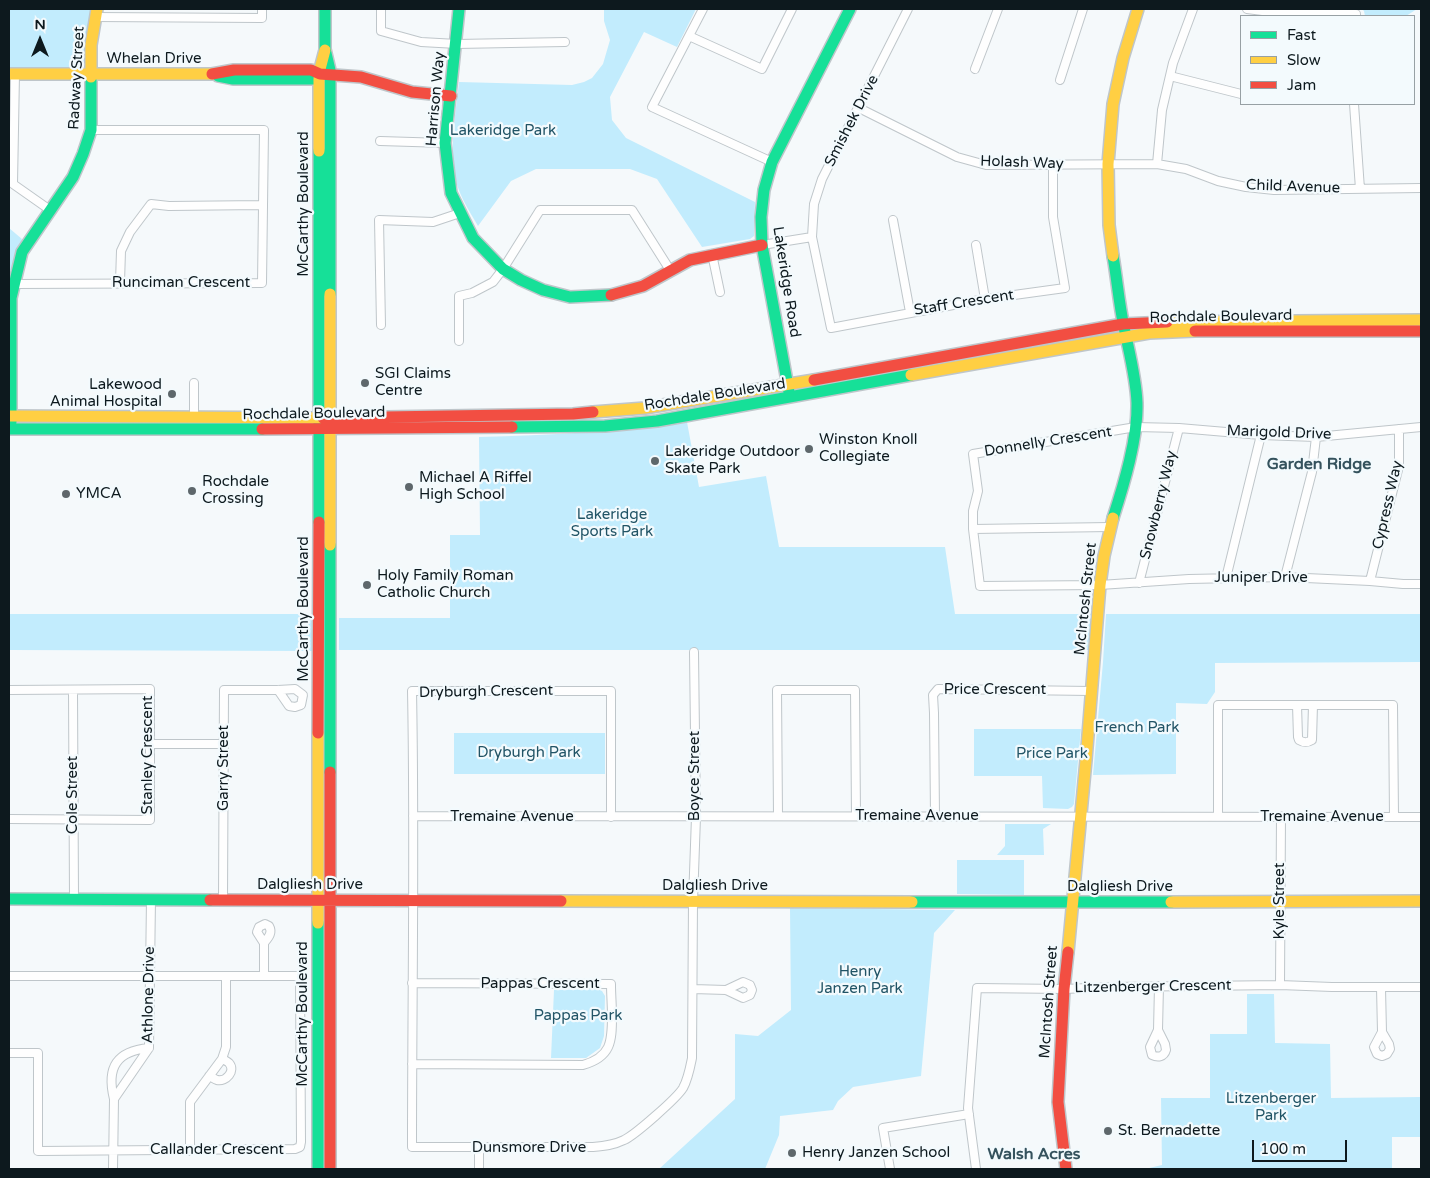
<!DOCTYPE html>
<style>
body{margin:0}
#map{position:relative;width:1430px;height:1178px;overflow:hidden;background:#f5f9fb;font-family:"Varela Round",sans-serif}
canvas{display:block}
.frame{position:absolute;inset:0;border:10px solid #0d191e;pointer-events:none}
.legend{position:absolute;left:1240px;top:15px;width:175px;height:90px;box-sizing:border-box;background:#f3fafd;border:1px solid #97a0a4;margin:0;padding:6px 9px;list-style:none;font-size:15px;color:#0d191e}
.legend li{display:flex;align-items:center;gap:10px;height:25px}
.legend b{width:25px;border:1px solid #97a0a4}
.north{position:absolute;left:15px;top:15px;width:50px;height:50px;-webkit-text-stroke:4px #f3fafd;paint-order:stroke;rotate:0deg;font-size:14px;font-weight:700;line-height:20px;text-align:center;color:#0d191e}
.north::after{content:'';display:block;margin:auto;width:18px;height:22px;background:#0d191e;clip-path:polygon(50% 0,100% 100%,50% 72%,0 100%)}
.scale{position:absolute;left:1252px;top:1140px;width:95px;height:22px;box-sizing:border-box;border:2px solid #0d191e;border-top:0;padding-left:6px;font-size:15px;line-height:18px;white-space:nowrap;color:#0d191e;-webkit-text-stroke:4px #f3fafd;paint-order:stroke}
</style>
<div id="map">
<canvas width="1430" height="1178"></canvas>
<div class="frame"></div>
<ul class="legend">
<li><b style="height:6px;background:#16e098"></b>Fast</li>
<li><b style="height:6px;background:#ffcf43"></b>Slow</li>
<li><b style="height:6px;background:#f24e42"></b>Jam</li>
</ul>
<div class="north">N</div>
<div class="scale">100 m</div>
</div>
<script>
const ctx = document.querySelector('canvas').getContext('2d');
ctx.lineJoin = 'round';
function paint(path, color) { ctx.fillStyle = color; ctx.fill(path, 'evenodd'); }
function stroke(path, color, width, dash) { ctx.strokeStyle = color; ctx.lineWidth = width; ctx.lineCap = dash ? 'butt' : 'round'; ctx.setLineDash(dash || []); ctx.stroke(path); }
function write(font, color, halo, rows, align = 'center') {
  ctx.font = font + ' "Varela Round",sans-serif'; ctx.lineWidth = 4.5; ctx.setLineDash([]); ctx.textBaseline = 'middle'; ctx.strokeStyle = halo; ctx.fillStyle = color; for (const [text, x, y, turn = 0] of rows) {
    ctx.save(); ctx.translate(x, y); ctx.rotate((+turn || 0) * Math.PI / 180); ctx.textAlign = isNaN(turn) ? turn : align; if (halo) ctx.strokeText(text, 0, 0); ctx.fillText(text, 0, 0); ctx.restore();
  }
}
paint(new Path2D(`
 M9,9H91L88,26L85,65L82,68L9,67Z
 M604,9H696L677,47L644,32L610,97L612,120L626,138L755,202L754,236L750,239L702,247L657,179L630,169H536L511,181L478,226C468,209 457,192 454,172C450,143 456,111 459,82L572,85L584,82L592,78L603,64L610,40L604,21Z
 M1362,9H1417L1406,16H1365L1364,11Z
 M9,228L22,239L10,272H9Z
 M687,422L699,487L766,476L779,547H945L955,614H1091L1088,650H339V618H450V535H480L479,437C550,435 616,432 687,422Z
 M9,614H315L316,651L9,650Z
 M1106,614H1421V662L1215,663V692L1207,704L1176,703V774L1093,775L1103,662Z
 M974,729H1081L1074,804L1072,807L1068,809L1043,808L1042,776H974Z
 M454,733H605V774H454Z
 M1005,824H1051L1043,829L1044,855H997L1005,846Z
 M957,860H1024V895L957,894Z
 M790,908L955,910L934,933L921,1076L853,1087L838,1101L833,1110L780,1116L779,1135L765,1169H659L735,1099V1034L758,1036L791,1010Z
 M597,989L602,991L605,996L604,1036L600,1048L586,1058H551L554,990Z
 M1247,994H1274L1275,1043L1330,1044L1331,1098L1421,1097V1137H1392V1169H1145L1162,1165L1161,1098H1210V1034H1247Z`), '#c2ecfd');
const street = new Path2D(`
 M381,9V31L421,42L457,44L565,42
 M703,9L652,107L772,162
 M908,9L822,179L814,204L812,237L831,328L985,299L1065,288L1053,217V165
 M1247,9L1286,14H1356V16
 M95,17L262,18V9
 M689,36L762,69L792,9
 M975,69L998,9
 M15,74L13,184L50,210
 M1170,76L1241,94
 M1060,80L1083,9
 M1354,104L1360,189
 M859,108L957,157L986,165L1157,164L1186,169L1218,181L1246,187L1274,190L1421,188
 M380,141L445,143
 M1157,164L1162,110L1173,63L1193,9
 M893,220L910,312
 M762,245L812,237
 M976,245L985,299
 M712,254L720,292
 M120,282L121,251L130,232L151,204L169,206L262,205
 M14,284L262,283L264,130H91
 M381,325L379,220L433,222L460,213
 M459,341V296L472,293L493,282L503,269L540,210H632L670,270
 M194,383V417
 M1421,427L1316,437L1261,435L1179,428L1136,427L973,454L978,491L973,511V529L980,586L1100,585L1189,579L1285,577L1370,581L1403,584H1421
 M973,529L1110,527
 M1285,577L1312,472L1316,437
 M1226,578L1261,435
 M1370,581L1399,466V429
 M1139,583L1179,428
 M9,690L150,689V820L9,819
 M73,690L74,899
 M1297,705L1298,737L1299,740C1304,743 1307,743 1312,740L1313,705
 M150,744H224
 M413,816L1421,817
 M778,816L777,690H855L856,816
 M935,816L934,713L933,695L938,689L1091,691
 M1218,816V705H1393L1394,817
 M611,817V691H412C415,843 412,995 412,1147H593C604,1146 614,1145 624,1140C635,1135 677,1098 683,1088C688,1079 690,1068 692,1058L693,901L696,817L694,652
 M223,899L224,690H278L295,689L303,695L301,705L295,707L289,706L278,690
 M264,943C268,938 273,933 269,926L265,924L259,927L257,932L264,943V976
 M9,976H300L301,1142L300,1147L295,1149L38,1151V1053H9
 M1280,985L1281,816
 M1381,988L1382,1032L1374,1047L1377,1054L1382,1056L1387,1054L1390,1049L1389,1044L1382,1032
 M693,989L726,990L743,998L750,995L752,990L750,985L743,982L726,990
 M1158,1030L1165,1044L1166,1050C1164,1057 1158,1058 1152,1055L1150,1047L1158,1030L1159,986
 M412,1064L583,1065C611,1057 612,1042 612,1016C612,1005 611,995 611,984L412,983
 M209,1076C212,1077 214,1079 217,1080C226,1082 236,1071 229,1063C228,1062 223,1059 222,1059
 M114,1099C106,1067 117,1051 149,1048
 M190,1151V1102L222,1059L226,1047V976
 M113,1169L114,1099L149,1048L151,899
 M479,1169V1148
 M890,1169L883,1128L969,1114
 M976,1169L968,1108L977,988L1064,989L1112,987L1280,985L1332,987H1421`);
const fast = new Path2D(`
 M325,9V49L330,70V294
 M459,9L445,143L451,193L473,238L503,269L521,280L543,290L570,297L611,295
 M218,76L233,79H312L320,74
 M789,392L762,245L761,217L764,190L772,162L850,9
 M11,422V298L22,252L73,177L83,154L91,130V77
 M512,427L605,426L657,421L911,375
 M9,429H262
 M1113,518C1124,484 1138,438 1137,403C1136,377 1129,352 1124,327C1119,304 1117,279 1113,256
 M319,522V151
 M330,545V772
 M9,899L210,900
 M912,902H1171
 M318,1169V923`);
const slow = new Path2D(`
 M9,74H212
 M91,77V45L97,9
 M319,151V79L320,69L325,50
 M1113,256L1109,225L1108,164L1113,104L1123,58L1138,9
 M330,294V545
 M1167,322L1421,320
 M911,375L1149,333L1195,331
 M593,412L645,408L814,380
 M9,416L323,418
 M561,901L912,902
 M1171,902L1421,901
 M318,923V733
 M1068,952L1086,760L1100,585L1104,556L1113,518`);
const jam = new Path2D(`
 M212,74L234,70H311L320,74L361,77L412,92L451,96
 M611,295L643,286L690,260L762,245
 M1195,331H1421
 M814,380L1123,324L1167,322
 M323,418L573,414L593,412
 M262,429L512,427
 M318,733L319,522
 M330,772V1169
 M210,900L561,901
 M1066,1169L1058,1102L1064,989L1068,952`);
stroke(street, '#bfc6ca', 10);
stroke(fast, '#bfc6ca', 14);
stroke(slow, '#bfc6ca', 14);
stroke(jam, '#bfc6ca', 14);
stroke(street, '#fefefe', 8);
stroke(fast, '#16e098', 11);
stroke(slow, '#ffcf43', 11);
stroke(jam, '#f24e42', 11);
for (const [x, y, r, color] of [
 [365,383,5,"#5e676b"],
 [172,394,5,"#5e676b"],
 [809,449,5,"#5e676b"],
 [655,461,5,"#5e676b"],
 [409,487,5,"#5e676b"],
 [192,491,5,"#5e676b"],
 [66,494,5,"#5e676b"],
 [367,585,5,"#5e676b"],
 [1108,1131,5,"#5e676b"],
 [792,1153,5,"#5e676b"]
]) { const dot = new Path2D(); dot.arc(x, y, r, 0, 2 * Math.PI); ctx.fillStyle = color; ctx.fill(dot); stroke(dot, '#f3fafd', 2); }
write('15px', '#0d191e', '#f3fafd', [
 ["Whelan Drive",154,59],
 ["Radway Street",77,78,-87],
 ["Harrison Way",436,99,-85],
 ["Smishek Drive",852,121,-63],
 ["Holash Way",1022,163,2],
 ["Child Avenue",1293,187,2],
 ["McCarthy Boulevard",304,204,-90],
 ["Lakeridge Road",786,282,81],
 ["Runciman Crescent",181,283],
 ["Staff Crescent",964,303,-9],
 ["Rochdale Boulevard",1221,317,-1],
 ["Rochdale Boulevard",715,395,-9],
 ["Rochdale Boulevard",314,414,-1],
 ["Marigold Drive",1279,433,2],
 ["Donnelly Crescent",1048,442,-9],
 ["Snowberry Way",1159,505,-76],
 ["Cypress Way",1388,505,-77],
 ["Juniper Drive",1261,578],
 ["McIntosh Street",1086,599,-84],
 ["McCarthy Boulevard",304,609,-90],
 ["Price Crescent",995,690],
 ["Dryburgh Crescent",486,692,-1],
 ["Stanley Crescent",148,755,-90],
 ["Garry Street",224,768,-90],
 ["Boyce Street",695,776,-90],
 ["Cole Street",73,795,-90],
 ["Tremaine Avenue",917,816],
 ["Tremaine Avenue",512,817],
 ["Tremaine Avenue",1322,817],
 ["Dalgliesh Drive",310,885],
 ["Dalgliesh Drive",715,886],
 ["Dalgliesh Drive",1120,887],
 ["Kyle Street",1280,901,-90],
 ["Pappas Crescent",540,984],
 ["Litzenberger Crescent",1153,987,-1],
 ["Athlone Drive",149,995,-89],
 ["McIntosh Street",1049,1002,-86],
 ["McCarthy Boulevard",303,1014,-90],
 ["Dunsmore Drive",529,1148],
 ["Callander Crescent",217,1150]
]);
write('15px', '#215466', '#f3fafd', [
 ["Lakeridge Park",503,131],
 ["Lakeridge",612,515],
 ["Sports Park",612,532],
 ["French Park",1137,728],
 ["Dryburgh Park",529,753],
 ["Price Park",1052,754],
 ["Henry",860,972],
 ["Janzen Park",860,989],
 ["Pappas Park",578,1016],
 ["Litzenberger",1271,1099],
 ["Park",1271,1116]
]);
write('15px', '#0d191e', '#f3fafd', [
 ["SGI Claims",375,374],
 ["Centre",375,391],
 ["Lakewood",162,385,"right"],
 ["Animal Hospital",162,402,"right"],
 ["Winston Knoll",819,440],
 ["Collegiate",819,457],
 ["Lakeridge Outdoor",665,452],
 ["Skate Park",665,469],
 ["Michael A Riffel",419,478],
 ["High School",419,495],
 ["Rochdale",202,482],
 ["Crossing",202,499],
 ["YMCA",76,494],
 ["Holy Family Roman",377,576],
 ["Catholic Church",377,593],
 ["St. Bernadette",1118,1131],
 ["Henry Janzen School",802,1153]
], 'left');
write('bold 16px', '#35525d', '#f3fafd', [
 ["Garden Ridge",1319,465],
 ["Walsh Acres",1034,1155]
]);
</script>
